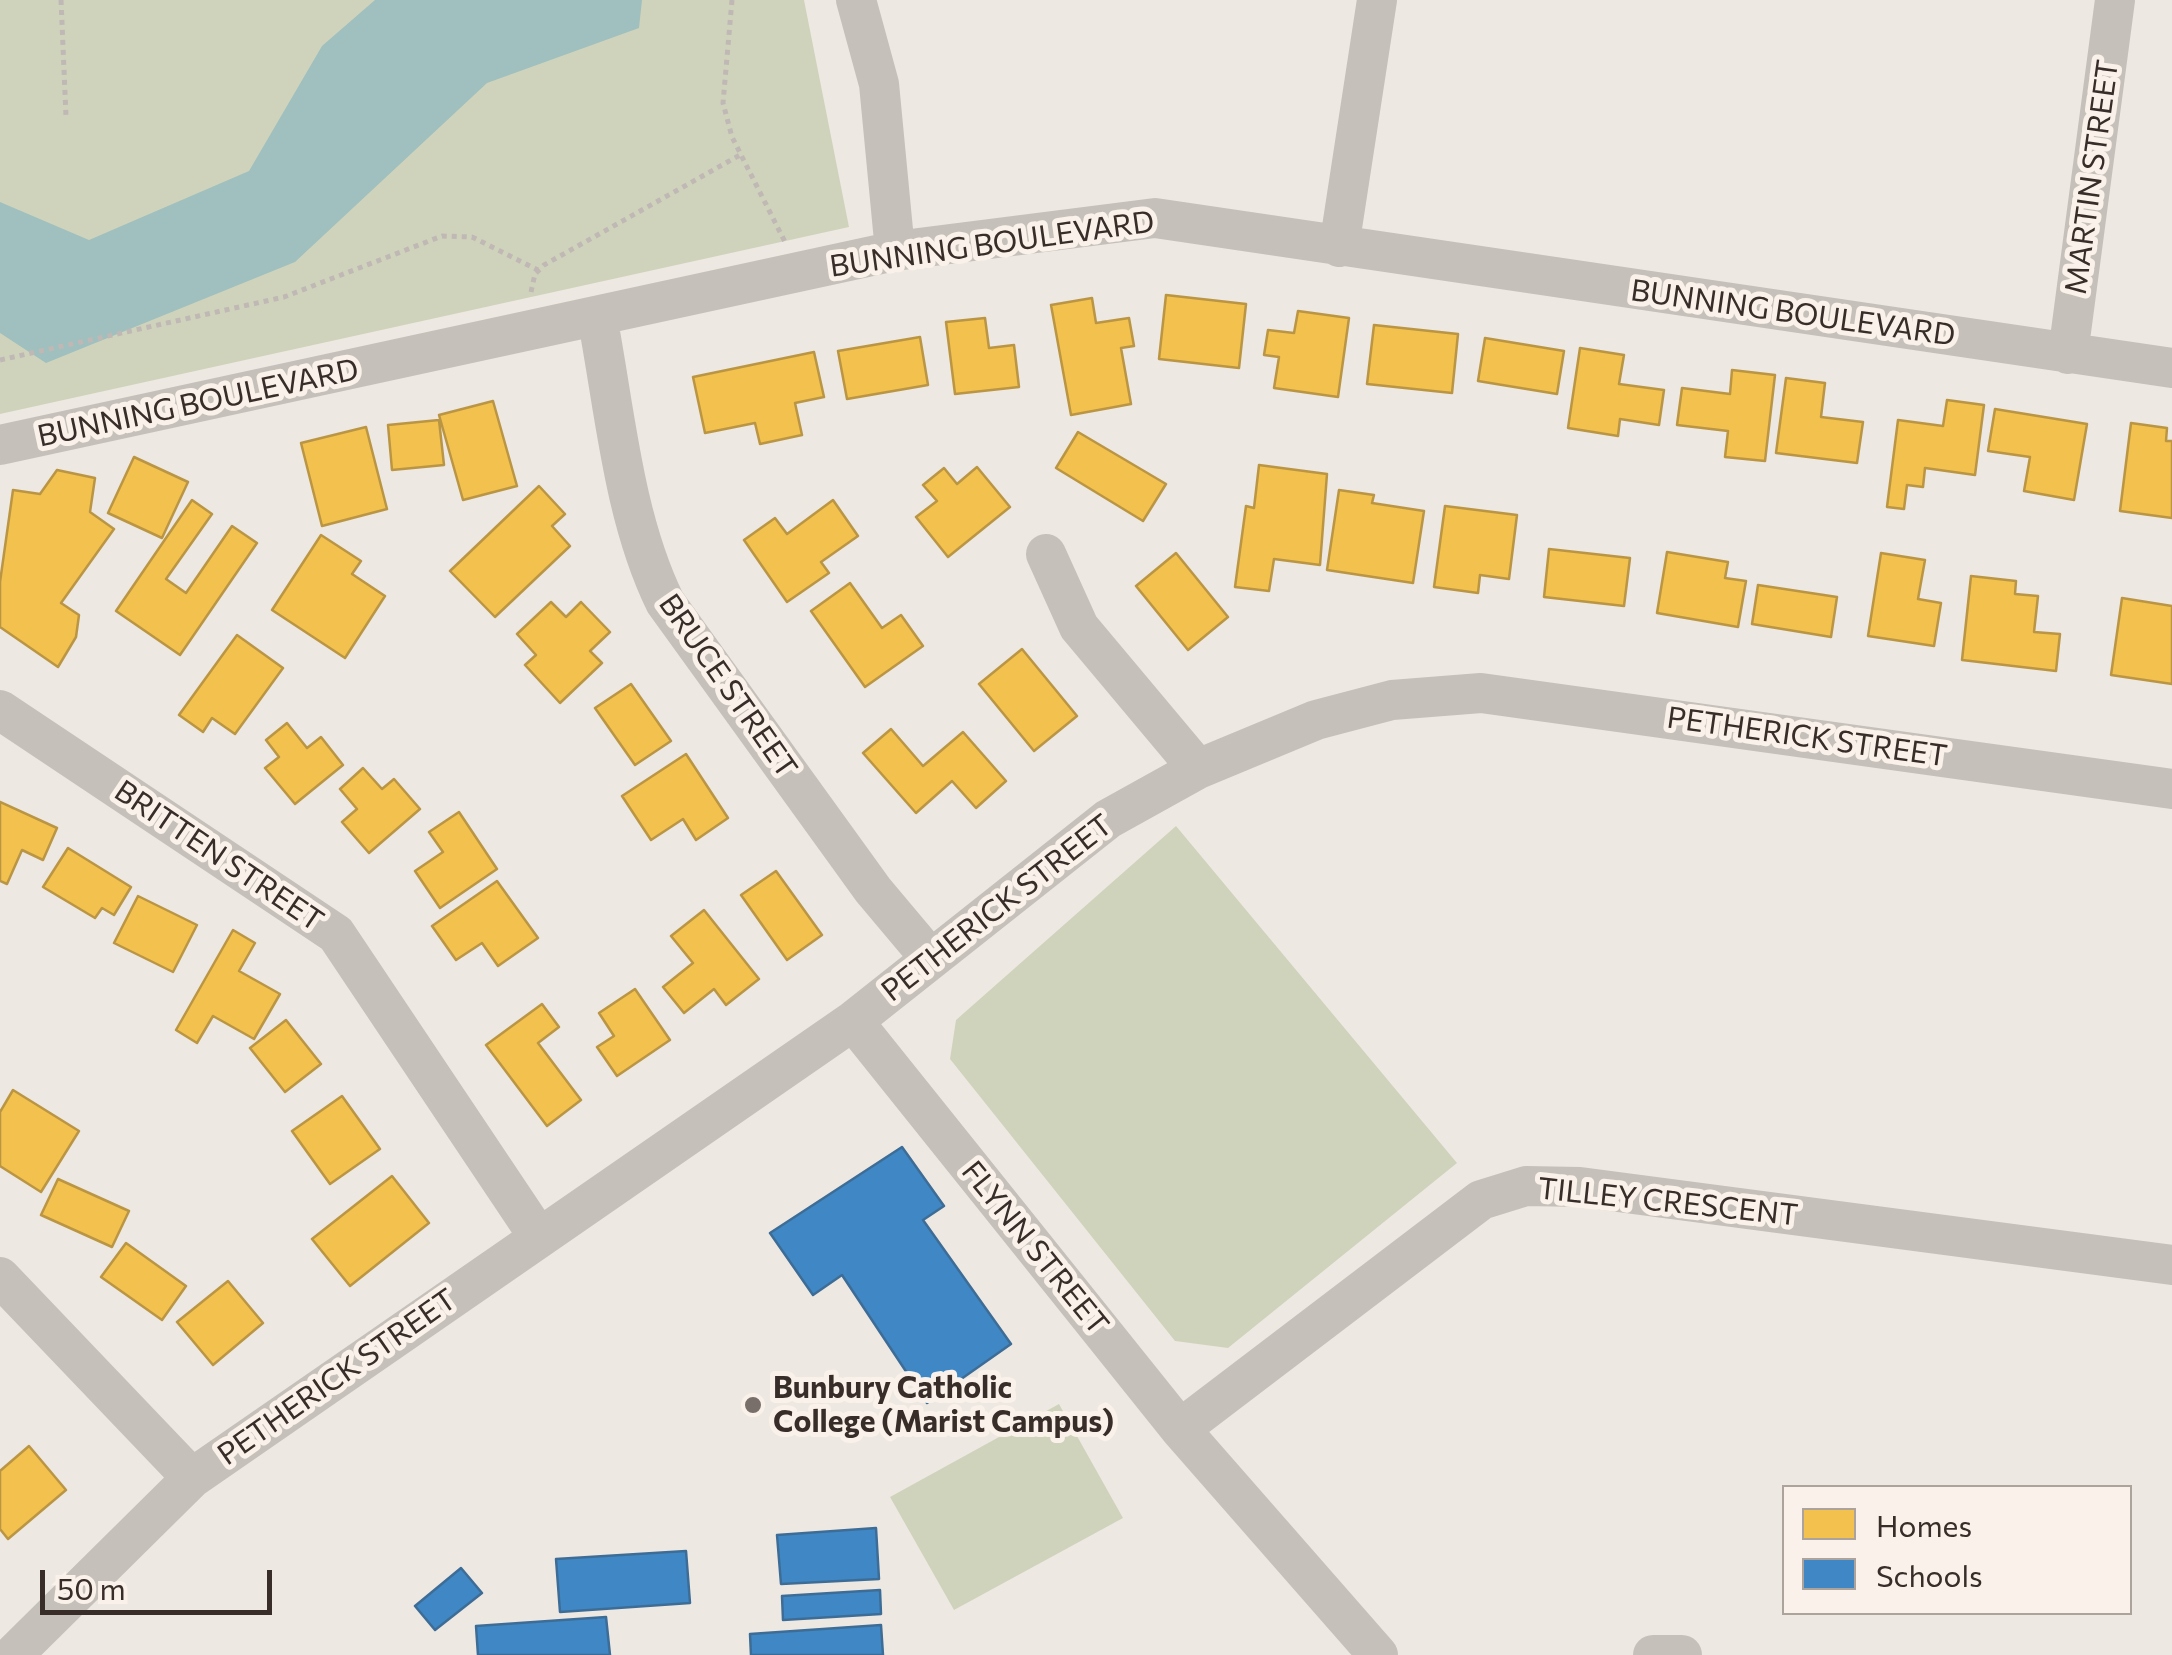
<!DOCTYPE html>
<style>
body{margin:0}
#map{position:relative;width:2172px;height:1655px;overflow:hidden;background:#eee8e2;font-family:Commissioner,sans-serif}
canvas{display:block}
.legend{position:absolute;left:1782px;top:1485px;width:350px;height:130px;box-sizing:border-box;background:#faf2ea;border:2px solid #aca39d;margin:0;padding:12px 18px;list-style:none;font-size:30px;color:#382d29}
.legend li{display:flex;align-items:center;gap:20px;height:50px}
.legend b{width:50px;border:2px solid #aca39d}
.scale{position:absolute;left:40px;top:1570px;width:232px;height:45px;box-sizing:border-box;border:5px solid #382d29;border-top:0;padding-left:12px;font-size:30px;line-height:35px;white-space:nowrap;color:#382d29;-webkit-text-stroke:8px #faf2ea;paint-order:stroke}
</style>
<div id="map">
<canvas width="2172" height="1655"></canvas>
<ul class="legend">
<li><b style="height:28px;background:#f2c14e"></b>Homes</li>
<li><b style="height:28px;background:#3f88c5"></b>Schools</li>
</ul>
<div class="scale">50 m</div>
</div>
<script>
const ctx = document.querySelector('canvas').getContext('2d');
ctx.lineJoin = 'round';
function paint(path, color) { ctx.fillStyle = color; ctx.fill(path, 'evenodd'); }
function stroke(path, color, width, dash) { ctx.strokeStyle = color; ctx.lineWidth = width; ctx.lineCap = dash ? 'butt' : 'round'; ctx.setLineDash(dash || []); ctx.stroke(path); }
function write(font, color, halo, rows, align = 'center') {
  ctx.font = font + ' Commissioner,sans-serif'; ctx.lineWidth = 10; ctx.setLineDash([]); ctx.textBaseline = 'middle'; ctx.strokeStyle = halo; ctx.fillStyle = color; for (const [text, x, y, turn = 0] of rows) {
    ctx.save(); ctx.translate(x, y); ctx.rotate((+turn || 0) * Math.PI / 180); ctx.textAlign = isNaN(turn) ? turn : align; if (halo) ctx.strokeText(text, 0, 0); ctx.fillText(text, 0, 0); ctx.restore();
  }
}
paint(new Path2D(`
 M0,0H804L849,227L0,414Z
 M1176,826L1457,1163L1228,1348L1175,1341L950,1059L956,1020Z
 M1059,1404L1123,1518L954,1610L890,1497Z`), '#d0d3bc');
paint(new Path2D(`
 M375,0H642L639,28L487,83L295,262L46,363L0,333V202L89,240L249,171L322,46Z`), '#9fc0be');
const homes = new Path2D(`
 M1166,295L1246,304L1239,368L1159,359Z
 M1092,298L1096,323L1129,318L1134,346L1121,348L1131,404L1071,415L1051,305Z
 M1298,311L1349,318L1338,397L1274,388L1279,357L1264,355L1268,330L1294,333Z
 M985,318L989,348L1014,345L1019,387L955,394L946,322Z
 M1374,325L1458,334L1452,393L1367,384Z
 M920,337L928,385L847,399L838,351Z
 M1485,338L1564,351L1557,394L1478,381Z
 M1580,348L1624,355L1619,384L1664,390L1659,425L1620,419L1618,436L1568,428Z
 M814,352L824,397L795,403L802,435L760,444L755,423L705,433L693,377Z
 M1732,370L1775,375L1765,461L1725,457L1728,431L1677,425L1682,388L1730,394Z
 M1786,378L1825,383L1821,417L1863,422L1857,463L1776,453Z
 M1947,400L1984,405L1975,475L1925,468L1923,487L1907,485L1904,509L1887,507L1898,420L1943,426Z
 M493,401L517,486L463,500L439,415Z
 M1995,409L2087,424L2074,500L2024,491L2030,457L1988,451Z
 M439,420L444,465L392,470L388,425Z
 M2131,423L2167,428L2166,441H2172V518L2120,511Z
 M366,427L387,509L322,526L301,443Z
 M1078,432L1166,484L1143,521L1056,468Z
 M134,457L188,482L162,538L108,513Z
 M1259,465L1327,474L1320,565L1274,559L1269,591L1235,587L1246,506L1254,508Z
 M977,467L1010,507L948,557L916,517L937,501L923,485L944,468L957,484Z
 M57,470L95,478L90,512L114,529L61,603L79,615L76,637L58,667L0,627V582L13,490L40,494Z
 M539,486L565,514L552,526L570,546L495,617L450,571Z
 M1339,490L1374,495L1372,503L1424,511L1413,583L1327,570Z
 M192,500L212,514L166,579L186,593L232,526L257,543L180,655L116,611Z
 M833,500L858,536L821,562L829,573L787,602L744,540L775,518L787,534Z
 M1445,506L1517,515L1509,579L1480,575L1478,593L1434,587Z
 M321,535L361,561L352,574L385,596L345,658L272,610Z
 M1549,549L1630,558L1624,606L1544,597Z
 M1667,552L1728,562L1725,578L1746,581L1738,627L1657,613Z
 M1176,553L1228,617L1188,650L1136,586Z
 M1881,553L1925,560L1918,599L1941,603L1934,646L1868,636Z
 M1971,576L2016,581L2015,594L2038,596L2034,632L2060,634L2056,671L1962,660Z
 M850,583L882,628L901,615L923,646L865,687L811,611Z
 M1758,585L1837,597L1831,637L1752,624Z
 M2122,598L2172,606V684L2111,675Z
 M551,602L566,617L581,602L610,632L590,651L602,663L560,703L525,665L536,655L517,634Z
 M237,635L283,668L235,734L212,718L203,732L179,715Z
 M1022,649L1077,716L1034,751L979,684Z
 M631,684L671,741L635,765L595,708Z
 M287,723L307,748L321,737L343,765L295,804L265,768L279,757L266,740Z
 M891,729L923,766L963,732L1006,781L976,808L952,781L916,813L863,753Z
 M686,754L728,818L696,840L683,819L651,840L622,796Z
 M363,768L382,789L394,779L420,809L369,853L342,822L357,809L340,789Z
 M0,802L57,828L43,860L22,850L7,884L0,881Z
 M459,812L497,869L440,908L415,871L443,852L429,832Z
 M68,848L131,887L114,915L102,908L95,918L43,887Z
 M776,871L822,935L787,960L741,895Z
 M497,881L538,938L498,966L482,943L456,960L432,926Z
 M138,896L197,925L173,972L114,943Z
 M704,910L759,979L726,1005L714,989L684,1013L663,987L693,963L671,936Z
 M233,930L255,943L239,971L280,994L254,1039L213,1016L197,1043L176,1030Z
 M635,989L670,1040L617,1076L597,1047L614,1036L599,1013Z
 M542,1004L559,1027L538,1043L581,1100L547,1126L486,1045Z
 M286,1020L321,1064L285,1092L250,1048Z
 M13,1090L79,1131L41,1192L0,1166V1112Z
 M342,1096L380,1149L330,1184L292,1131Z
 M392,1176L429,1223L350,1286L312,1239Z
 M58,1179L129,1211L112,1247L41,1215Z
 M126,1243L186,1286L162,1320L101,1277Z
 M228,1281L263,1323L213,1365L177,1322Z
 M29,1446L66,1490L8,1539L0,1529V1471Z`);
paint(homes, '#f2c14e');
stroke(homes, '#ba9543', 2.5);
const schools = new Path2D(`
 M902,1147L944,1206L923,1220L1011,1344L927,1403L842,1275L813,1295L770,1233Z
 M876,1528L879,1579L781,1584L777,1535Z
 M686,1551L690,1603L560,1612L556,1559Z
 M461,1568L482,1593L435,1630L415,1606Z
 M880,1590L881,1614L783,1620L782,1596Z
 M606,1617L610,1655H478L476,1626Z
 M881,1625L883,1655H751L750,1634Z`);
paint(schools, '#3f88c5');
stroke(schools, '#3d6d96', 2.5);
stroke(new Path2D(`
 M61,0L66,116
 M732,0L723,103L732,137L785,242
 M531,292L535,274L544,265L740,155
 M0,360L284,297L442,236L472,237L538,270`), '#bfb8b4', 5, [5, 5]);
stroke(new Path2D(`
 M856,0L879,84L895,251
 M1339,247L1377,0
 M597,316C615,410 623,516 665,602L873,890L931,959
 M2068,354L2115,0
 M0,445L895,251L1155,218L2172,368
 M1046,554L1079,627L1198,769
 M0,710L336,934L538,1236
 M853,1021L1180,1429L1378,1655
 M0,1277L192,1478
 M1180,1429L1481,1200L1526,1186L1580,1187L2172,1265
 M13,1655L192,1478L853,1021L1108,819L1198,769L1316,720L1392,700L1481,693L2172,789
 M1653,1655H1682`), '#c6c0bb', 40);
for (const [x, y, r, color] of [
 [753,1405,10,"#786e6a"]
]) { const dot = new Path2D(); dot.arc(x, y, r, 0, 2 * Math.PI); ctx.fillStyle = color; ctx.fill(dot); stroke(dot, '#faf2ea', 4); }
write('30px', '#382d29', '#faf2ea', [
 ["MARTIN STREET",2092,177,-82],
 ["BUNNING BOULEVARD",992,244,-8],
 ["BUNNING BOULEVARD",1793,313,8],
 ["BUNNING BOULEVARD",198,403,-12],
 ["BRUCE STREET",728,686,55],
 ["PETHERICK STREET",1807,737,8],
 ["BRITTEN STREET",219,856,34],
 ["PETHERICK STREET",997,908,-38],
 ["TILLEY CRESCENT",1668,1202,6],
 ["FLYNN STREET",1035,1248,51],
 ["PETHERICK STREET",337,1377,-35]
]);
write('bold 30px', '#382d29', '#faf2ea', [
 ["Bunbury Catholic",773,1388],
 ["College (Marist Campus)",773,1422]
], 'left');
</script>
